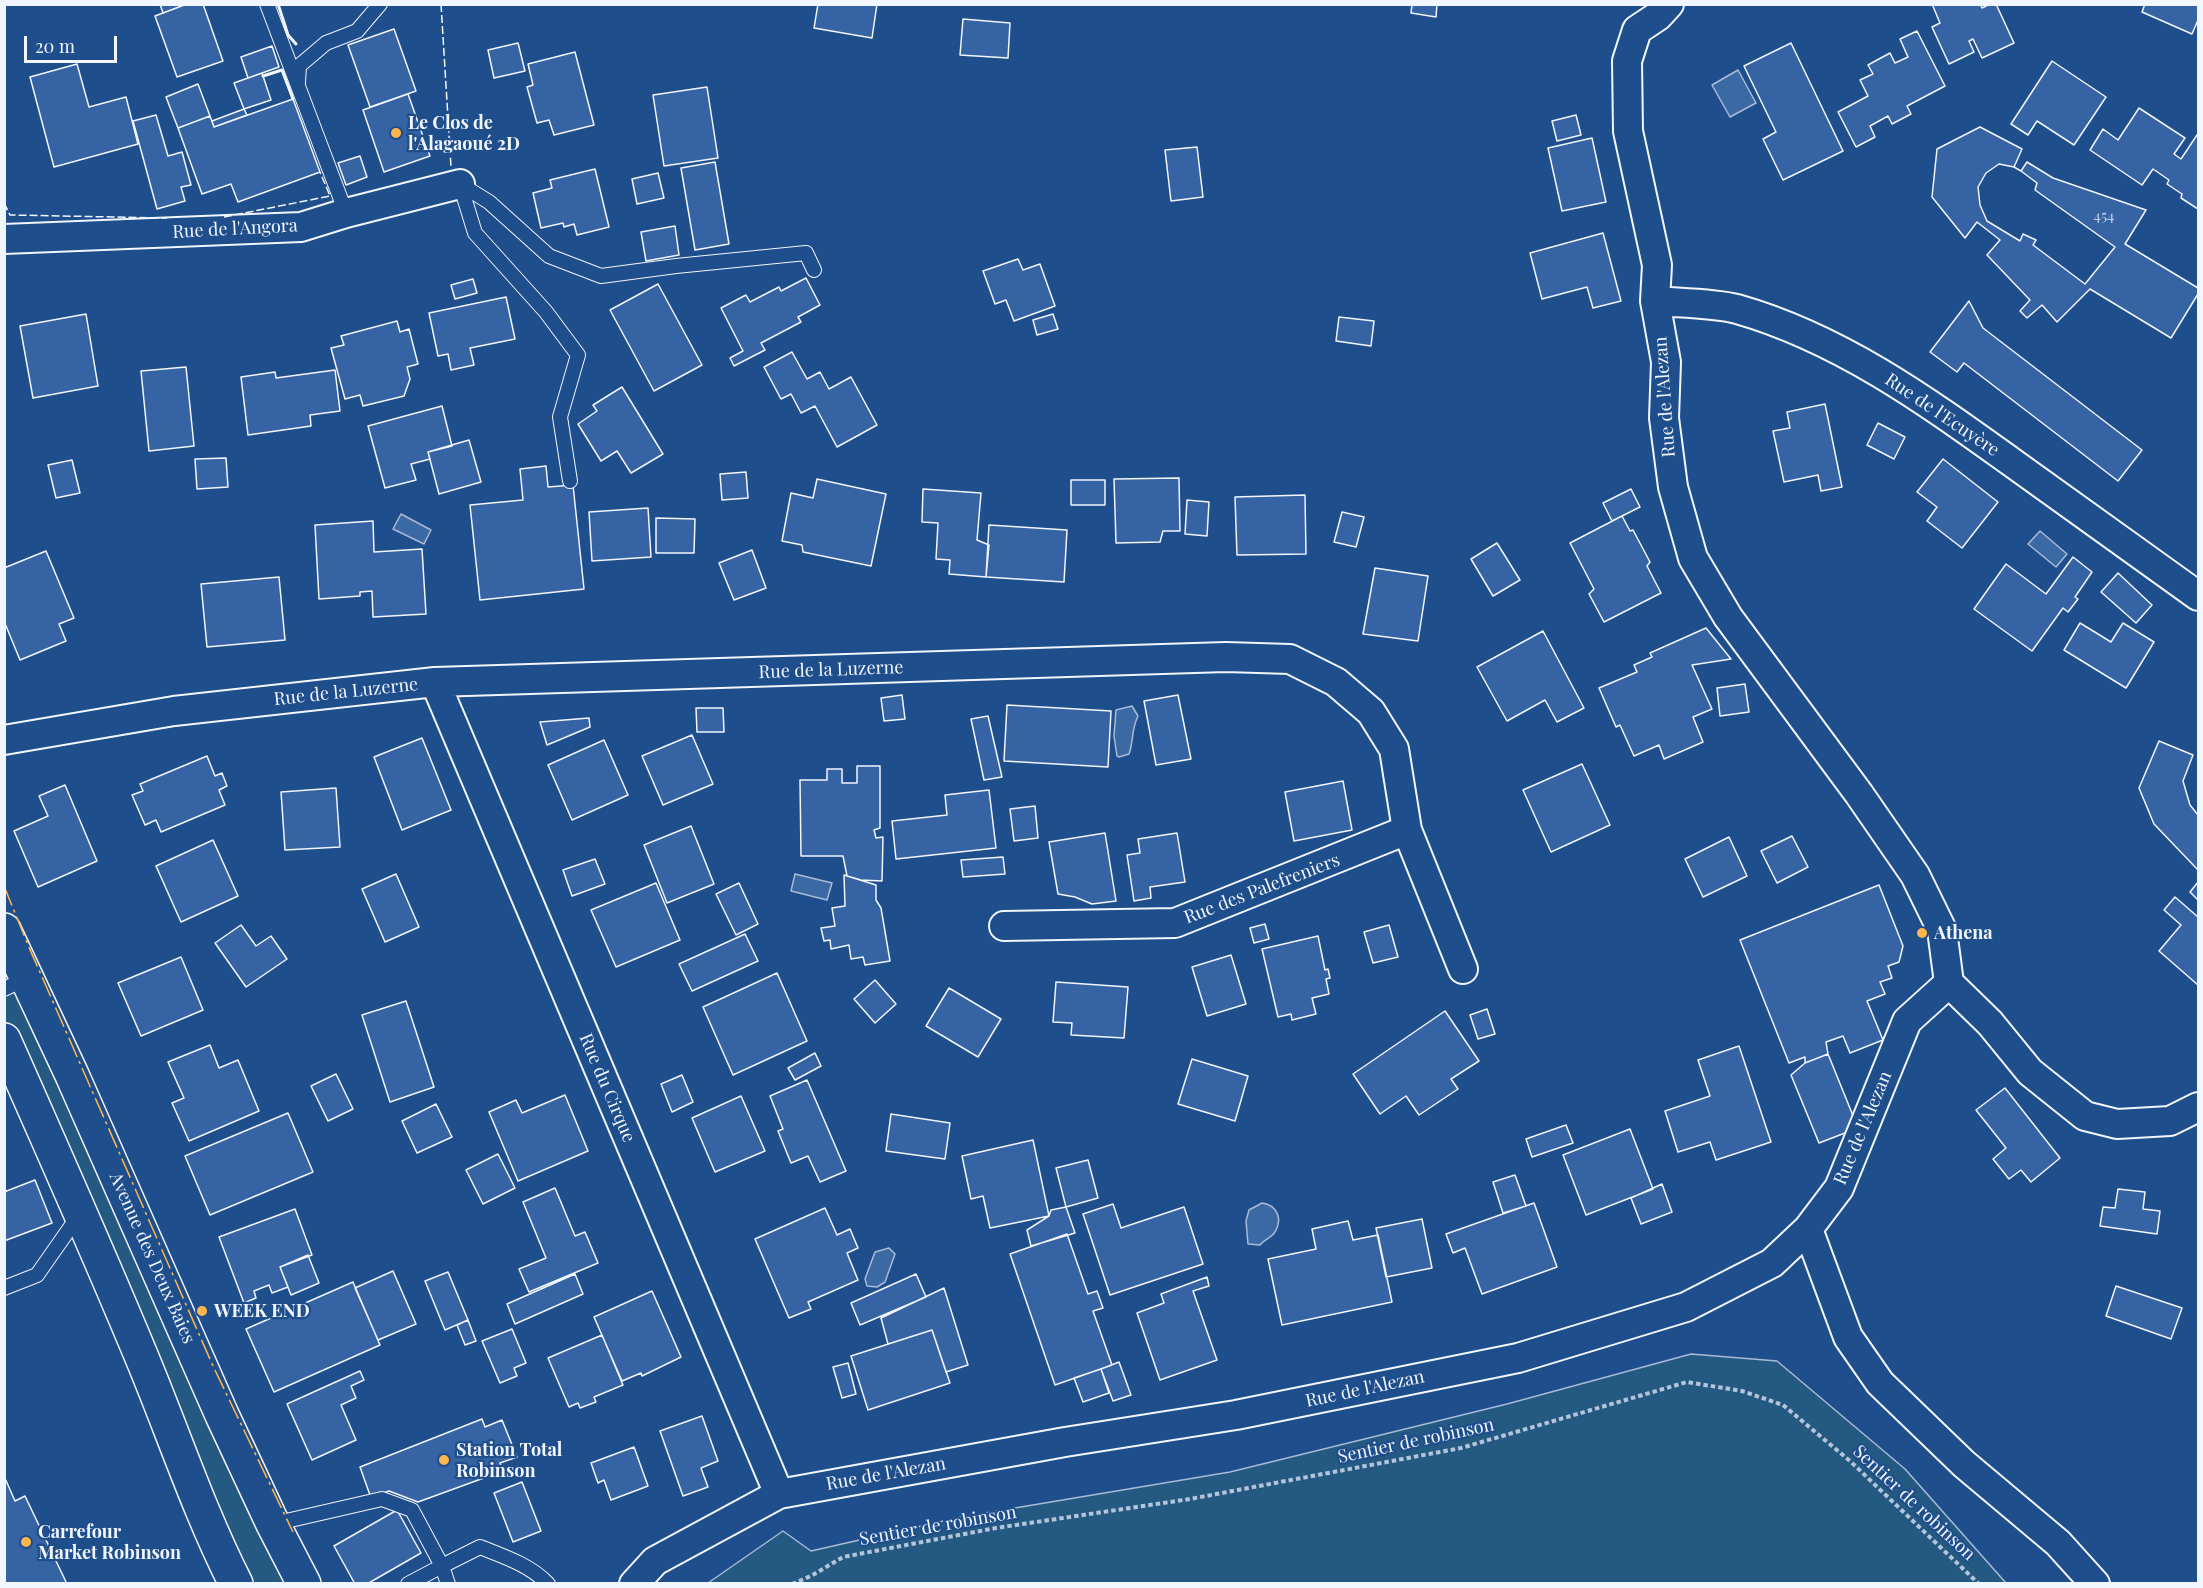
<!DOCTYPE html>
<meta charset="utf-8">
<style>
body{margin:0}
#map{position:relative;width:2203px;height:1588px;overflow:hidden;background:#1f4e8c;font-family:"Playfair Display",serif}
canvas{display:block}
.frame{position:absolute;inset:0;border:6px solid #f2f6ff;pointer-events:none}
.scale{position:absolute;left:24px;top:36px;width:93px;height:27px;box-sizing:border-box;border:3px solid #f2f6ff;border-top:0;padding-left:8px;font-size:18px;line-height:21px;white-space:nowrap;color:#f2f6ff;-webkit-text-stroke:4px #1f4e8c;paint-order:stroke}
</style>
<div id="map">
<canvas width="2203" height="1588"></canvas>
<div class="frame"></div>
<div class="scale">20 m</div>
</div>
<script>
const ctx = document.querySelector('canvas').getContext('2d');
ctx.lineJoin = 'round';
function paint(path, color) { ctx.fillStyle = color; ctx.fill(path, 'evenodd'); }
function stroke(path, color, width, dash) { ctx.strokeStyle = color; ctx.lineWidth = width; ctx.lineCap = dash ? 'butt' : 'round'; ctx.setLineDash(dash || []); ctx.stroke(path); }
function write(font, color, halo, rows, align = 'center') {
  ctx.font = font + ' "Playfair Display",serif'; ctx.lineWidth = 4.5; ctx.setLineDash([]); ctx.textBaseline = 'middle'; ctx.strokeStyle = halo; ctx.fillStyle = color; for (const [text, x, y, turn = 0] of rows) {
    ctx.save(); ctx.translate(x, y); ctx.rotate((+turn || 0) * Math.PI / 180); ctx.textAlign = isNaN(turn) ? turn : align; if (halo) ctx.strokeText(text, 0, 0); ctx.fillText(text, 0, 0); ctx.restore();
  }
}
const green = new Path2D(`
 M4,930L304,1583H236L5,1040Z
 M1691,1354L1777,1361L1905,1469L2006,1583H708L783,1531L811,1551L961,1517L1230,1472L1507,1404Z`);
paint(green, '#245a82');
stroke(green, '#a8bbd7', 1.5);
const water = new Path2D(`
 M1738,70L1756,103L1730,117L1712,85Z
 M401,514L431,530L424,544L393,529Z
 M2040,531L2067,554L2056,567L2028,544Z
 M1132,706L1138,716C1131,730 1134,740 1129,754L1119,757L1117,756L1114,736L1116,710Z
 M795,874L832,883L827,900L791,891Z
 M1262,1203C1277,1205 1283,1219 1275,1232C1272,1237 1264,1240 1260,1245L1248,1244L1246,1221L1249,1210Z
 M889,1248L895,1254L885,1282L877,1287L867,1286L865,1279L875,1252Z`);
paint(water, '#3b69a3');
stroke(water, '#a8bbd7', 1.5);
const building = new Path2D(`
 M160,4H187L163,13Z
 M187,4H203L223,61L177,77L155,16Z
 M818,4H877L872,38L814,28Z
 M1412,4H1437L1436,17L1411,13Z
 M1932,4H1980L1982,8L1990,4H1996L2014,43L1982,58L1973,39L1969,41L1974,52L1949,64L1932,27L1940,23Z
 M2145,4H2198V20L2192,34L2142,12Z
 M963,19L1010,23L1008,58L960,55Z
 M394,29L416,91L370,107L348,45Z
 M1917,31L1945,86L1907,106L1911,114L1892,124L1888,116L1870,126L1875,137L1856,147L1838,112L1868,96L1860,80L1873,74L1868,65L1890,53L1895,63L1908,57L1900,39Z
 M518,43L525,71L494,78L488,50Z
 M1791,43L1843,151L1783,180L1763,139L1776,132L1744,66Z
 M272,46L279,67L248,78L241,57Z
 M575,52L594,125L554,135L549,120L537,123L527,87L533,85L528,64Z
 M2052,61L2106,97L2074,145L2037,121L2028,135L2011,124Z
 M77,64L89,107L126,97L138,144L54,167L30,77Z
 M262,73L271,100L244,109L234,83Z
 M198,84L210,116L178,128L166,97Z
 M707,87L718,158L664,166L653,95Z
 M408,94L430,156L384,172L363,110Z
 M293,99L320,172L238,202L231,184L202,194L178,128L210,116L214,127Z
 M2139,108L2185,138L2174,154L2181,159L2197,135L2198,136V209L2181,198L2182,194L2167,184L2169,180L2153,169L2142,185L2090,150L2103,129L2118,140Z
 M244,109L247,115L214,127L212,121Z
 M156,115L168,156L182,152L191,185L181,187L185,201L157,209L133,121Z
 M1576,115L1581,135L1557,141L1552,121Z
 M1980,127L2022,149L2014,167L2021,171L2027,162L2053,178L2146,210L2125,244L2198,288V294L2171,338L2090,289L2057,322L2042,305L2027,318L2020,311L2030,300L1987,255L2000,240L1977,222L1965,238L1932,197L1937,149Z
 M1592,138L1606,202L1562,211L1548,148Z
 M1197,147L1203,197L1171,201L1165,150Z
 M360,156L367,177L346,185L338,163Z
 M715,162L729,244L695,250L681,168Z
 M1999,164L2014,167L2021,171L2037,183L2035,190L2115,247L2085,284L2033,245L2036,240L2023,234L2020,241L1987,221L1980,205L1978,187L1986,173Z
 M595,169L609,227L577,235L574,224L564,227L563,223L541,228L533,193L552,188L550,180Z
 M658,173L664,198L637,204L632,179Z
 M675,226L679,255L646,261L641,232Z
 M1603,233L1621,301L1593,308L1587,287L1542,299L1530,253Z
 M1018,259L1023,270L1040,264L1055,306L1014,321L1006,300L995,304L983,271Z
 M806,278L820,305L798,317L801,322L761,343L765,350L734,366L730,358L743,351L721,308L746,295L750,302L779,287L781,291Z
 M473,279L477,293L455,299L451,285Z
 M658,284L702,365L654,391L610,310Z
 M506,297L515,339L470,348L474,365L451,370L448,354L438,356L429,313Z
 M1969,301L1983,328L2142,450L2118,481L1964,363L1957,372L1930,352Z
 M86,314L98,386L33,398L20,326Z
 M1053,314L1058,329L1037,335L1033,320Z
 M1339,317L1374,321L1371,346L1336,341Z
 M397,321L400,332L409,329L418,364L407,367L410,379L404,396L363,406L360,395L345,399L331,348L344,345L341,336Z
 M792,352L807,379L820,372L829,389L851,377L877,425L837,447L815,406L801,413L791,394L781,399L764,367Z
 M186,367L194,446L149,451L141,371Z
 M335,370L340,411L310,415L311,426L248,435L241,377L275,372L276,378Z
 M622,387L663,454L631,473L617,451L601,461L578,424L597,411L593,405Z
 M1825,404L1842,487L1821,491L1818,475L1784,482L1773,431L1790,428L1787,412Z
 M442,406L452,446L428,452L430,459L411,464L416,480L385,488L368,426Z
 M1878,423L1905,437L1894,459L1867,445Z
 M469,440L481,482L439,494L428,452Z
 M226,458L228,487L197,489L195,459Z
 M1943,459L1998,502L1962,548L1927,521L1937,507L1917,492Z
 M72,460L80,493L56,498L48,465Z
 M546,466L548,487L573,485L584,589L480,600L470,505L523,500L520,469Z
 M746,472L748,498L722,500L720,474Z
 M1179,478L1180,531H1163L1160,542L1116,543L1114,479Z
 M817,479L886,494L871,566L803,552L802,545L782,541L791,493L813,498Z
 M1071,480H1105V505H1071Z
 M923,489L981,493L977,540L989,545L986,577L949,574L950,560L936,559L938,523L922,522Z
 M1631,489L1640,507L1612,521L1603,503Z
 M1305,495L1306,554L1237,555L1235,497Z
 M1187,500L1209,502L1207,536L1185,534Z
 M648,508L651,557L592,561L589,512Z
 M1342,512L1364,517L1356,547L1334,542Z
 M1622,516L1630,531L1633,530L1650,562L1647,566L1661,593L1604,622L1589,594L1594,589L1570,543Z
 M656,518L695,519L694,553H656Z
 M373,521L374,552L422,549L426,614L373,617L372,591L360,592V596L319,599L315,525Z
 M989,525L1067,530L1064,582L986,577Z
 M1497,543L1520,580L1493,596L1471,559Z
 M752,550L766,588L734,600L719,563Z
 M46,551L74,618L59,624L66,641L20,660L4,621V568Z
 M2073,557L2092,572L2075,597L2078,599L2068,612L2063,608L2032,651L1974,609L2006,564L2046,594Z
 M1375,568L1428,576L1418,641L1363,634Z
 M2118,573L2152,605L2136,623L2101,592Z
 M279,577L285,640L207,647L201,584Z
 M2080,623L2111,642L2123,623L2154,642L2126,688L2064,650Z
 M1706,628L1731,659L1692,665L1712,709L1693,717L1703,742L1664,759L1659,745L1634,756L1620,725L1616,727L1599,688L1637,672L1634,665L1652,657L1650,653Z
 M1543,631L1584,708L1557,722L1545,700L1507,721L1477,667Z
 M1745,684L1749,712L1720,716L1717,688Z
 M902,695L905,719L884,721L881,698Z
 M1178,695L1191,759L1156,765L1144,701Z
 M1007,705L1111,711L1108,767L1004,761Z
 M696,708H723L724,732H697Z
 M988,716L1002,777L984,780L971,719Z
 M589,718L590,727L547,745L540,722Z
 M692,735L713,784L663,805L642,756Z
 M422,738L451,810L402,830L374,757Z
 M604,740L628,795L572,820L548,765Z
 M2159,741L2193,755L2183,781L2190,805L2198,815V870L2154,824L2139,788Z
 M207,756L215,776L222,773L227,786L219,790L225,805L161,832L156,820L145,825L132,795L143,791L140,784Z
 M1582,764L1610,825L1551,852L1523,790Z
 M857,766H880V828L874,830L876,838L883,837L882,881L861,880L847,876L843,856H801L800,780H827V769H842V783H857Z
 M1343,781L1352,830L1294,841L1285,792Z
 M65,785L97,861L38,887L14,831L48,816L39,796Z
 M336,788L340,847L285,850L281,792Z
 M989,790L996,848L896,859L892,821L947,815L945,795Z
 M1035,806L1038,838L1014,841L1010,809Z
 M691,826L714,884L667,903L644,845Z
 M1105,833L1116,901L1092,904L1075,897L1058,894L1049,842Z
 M1177,833L1185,882L1150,887L1151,898L1134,901L1127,855L1140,853L1138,839Z
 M1792,836L1808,867L1777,883L1761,851Z
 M1729,837L1747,876L1703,897L1685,859Z
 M213,840L238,896L181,922L156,866Z
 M1003,857L1005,874L963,877L961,860Z
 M595,859L605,884L572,896L563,870Z
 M396,874L419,927L385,942L362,889Z
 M844,875L876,885V900L881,908L890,961L865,965L863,957L851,959L849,945L831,949L830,940L824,941L821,928L835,926L832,908L845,906Z
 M2198,882V900L2190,892Z
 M656,883L680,940L616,967L591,910Z
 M739,883L758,924L736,935L716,894Z
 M1879,885L1903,946L1899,962L1888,966L1892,978L1880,982L1885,994L1867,1001L1883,1040L1850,1053L1843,1036L1826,1042L1828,1054L1805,1063V1057L1789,1063L1740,940Z
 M2175,897L2198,917V985L2159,951L2181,925L2164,910Z
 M1265,924L1269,939L1254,943L1250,928Z
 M241,925L256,946L271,936L287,959L246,987L215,943Z
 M1389,925L1398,957L1373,963L1364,932Z
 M745,934L758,961L692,991L679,964Z
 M1318,936L1325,970L1328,969L1330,978L1326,979L1329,994L1312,998L1316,1014L1292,1020L1291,1014L1278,1017L1262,949Z
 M1231,955L1246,1004L1207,1016L1192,967Z
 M181,957L203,1010L141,1036L118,983Z
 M777,973L807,1041L733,1075L703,1007Z
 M875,980L896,1004L875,1023L854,999Z
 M1056,982L1128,987L1124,1038L1071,1035L1072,1023L1053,1022Z
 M949,988L1001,1019L978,1057L926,1026Z
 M406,1001L434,1087L390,1102L362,1015Z
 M1487,1009L1495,1034L1478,1039L1470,1015Z
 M1445,1011L1479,1061L1451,1079L1458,1089L1419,1115L1406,1096L1380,1114L1353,1074Z
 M210,1045L219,1068L238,1060L259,1111L189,1141L172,1103L184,1098L168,1062Z
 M1739,1046L1771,1142L1716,1160L1710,1142L1678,1152L1665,1111L1710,1096L1698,1060Z
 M815,1053L821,1066L795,1080L788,1068Z
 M1828,1054L1858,1128L1819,1143L1791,1075L1805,1063Z
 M1192,1059L1248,1076L1235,1121L1178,1104Z
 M336,1074L353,1109L328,1121L311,1086Z
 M682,1075L693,1102L672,1112L661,1084Z
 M807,1080L846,1171L820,1182L808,1156L791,1163L778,1131L783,1129L770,1096Z
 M2005,1088L2060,1158L2031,1182L2021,1170L2009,1179L1993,1159L2006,1148L1976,1110Z
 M565,1095L588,1151L518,1181L489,1112L516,1100L522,1113Z
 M741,1096L765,1151L715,1172L692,1118Z
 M436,1104L452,1137L417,1153L402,1121Z
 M288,1113L313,1172L210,1215L185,1156Z
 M891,1114L950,1123L945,1159L886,1151Z
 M1566,1125L1573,1143L1532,1157L1526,1139Z
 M1630,1129L1653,1189L1586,1215L1563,1155Z
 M1033,1140L1049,1216L990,1228L983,1196L971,1199L962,1156Z
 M498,1154L515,1188L483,1204L466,1170Z
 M1088,1160L1098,1198L1066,1207L1056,1168Z
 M1515,1175L1526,1206L1503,1213L1493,1182Z
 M35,1180L52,1223L4,1241V1192Z
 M1662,1184L1672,1212L1641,1224L1631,1198Z
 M555,1188L575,1236L585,1232L598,1263L529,1292L519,1269L546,1258L523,1202Z
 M2118,1189L2145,1192L2143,1209L2160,1211L2157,1234L2100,1226L2103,1207L2115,1208Z
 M1534,1203L1557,1267L1482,1294L1465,1248L1453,1253L1446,1234Z
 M1113,1204L1121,1228L1184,1207L1203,1264L1110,1295L1083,1214Z
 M1066,1207L1075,1233L1031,1246L1027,1230L1049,1216L1051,1210Z
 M825,1208L837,1235L850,1229L858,1248L847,1253L858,1280L808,1302L811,1309L789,1318L755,1239Z
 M295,1209L312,1255L280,1267L288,1287L272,1293L269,1285L254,1291L256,1298L244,1303L219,1237Z
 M1422,1219L1432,1268L1386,1277L1376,1228Z
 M1348,1221L1353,1240L1378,1235L1392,1302L1282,1325L1268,1259L1316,1249L1312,1229Z
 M1067,1234L1088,1294L1097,1291L1103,1308L1093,1311L1112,1365L1055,1385L1010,1254Z
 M308,1255L319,1283L291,1295L280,1267Z
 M393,1271L416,1324L378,1340L355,1288Z
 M448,1272L468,1320L445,1330L425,1281Z
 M575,1274L583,1294L515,1324L507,1304Z
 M916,1274L926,1297L860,1325L851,1303Z
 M1207,1277L1209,1286L1193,1291L1217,1360L1160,1380L1137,1313L1164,1303L1161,1294Z
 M353,1282L380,1345L274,1392L246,1329Z
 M2116,1286L2182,1308L2171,1339L2106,1316Z
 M944,1288L968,1365L946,1372L932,1330L888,1344L881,1318Z
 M652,1291L681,1357L642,1376L641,1373L622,1381L594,1317Z
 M468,1320L476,1341L465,1345L457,1325Z
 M512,1329L526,1363L514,1368L517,1376L500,1383L482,1341Z
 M932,1330L950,1383L868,1410L851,1356Z
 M602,1335L623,1385L594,1397L596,1402L580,1408L578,1403L569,1407L548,1358Z
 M1119,1362L1131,1395L1113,1401L1101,1369Z
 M848,1363L856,1394L842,1398L833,1367Z
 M1101,1369L1109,1393L1083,1402L1074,1378Z
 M360,1371L364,1380L351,1386L356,1398L341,1405L356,1440L312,1460L287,1404Z
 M702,1416L718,1461L701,1468L708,1487L683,1496L660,1431Z
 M482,1419L485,1427L502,1420L517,1457L500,1463L503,1471L418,1502L389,1491L371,1498L360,1467Z
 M634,1447L648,1486L611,1500L604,1480L598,1483L591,1463Z
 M4,1476L15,1501L25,1496L67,1584H4Z
 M522,1482L541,1531L513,1542L494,1493Z
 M397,1510L421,1553L367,1584H355L334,1546Z`);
paint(building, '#3563a3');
stroke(building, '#f2f6ff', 1.5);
const service = new Path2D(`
 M267,4L346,213
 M298,83L299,66L326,43L357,31L380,4
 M460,184L489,202L549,256L601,276L676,266L806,253L814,270
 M460,184L475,233L546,312L578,355L560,417L570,481
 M4,989L27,978
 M4,1288L37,1275L79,1215
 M273,1524L382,1499L412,1510L442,1566L408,1584
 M448,1584L442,1566L480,1547C505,1557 530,1565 548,1584`);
const minor = new Path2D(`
 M1669,4L1658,16L1637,30L1627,61L1628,131L1657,265L1655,301L1666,362L1664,418L1673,487L1693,558L1728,617L1859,794L1915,875L1942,930L1949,983L1990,1023L2030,1072L2085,1116L2117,1124L2170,1121L2198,1107
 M4,239L301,227L346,213L460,184
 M1655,301C1679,303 1714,303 1737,309C1839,338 1925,400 2010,461C2073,506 2136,551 2198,596
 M435,682L779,1494
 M4,740L174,711L435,682L1226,657L1290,659L1336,682L1371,712L1394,749L1407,830L1463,969
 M1004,926L1175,923L1407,830
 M1808,1229L1848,1337L1880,1383L1964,1464L2058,1543L2095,1584
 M634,1584L655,1561L779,1494L1065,1442L1236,1415L1518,1358L1686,1307L1772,1263L1808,1229L1839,1188L1907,1021L1949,983`);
const primary = new Path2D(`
 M4,930L72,1075L222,1415L273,1524L304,1584
 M4,1040C52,1148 100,1256 145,1365C175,1438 200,1513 236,1584`);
stroke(service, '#f2f6ff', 16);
stroke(minor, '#f2f6ff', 32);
stroke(primary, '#f2f6ff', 36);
stroke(new Path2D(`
 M792,1584L811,1576L843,1557L996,1528L1190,1499L1461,1448L1687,1382L1742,1391L1783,1405L1850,1461L1979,1584`), '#b3c4dc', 4, [4.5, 3]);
stroke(service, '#1f4e8c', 14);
stroke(minor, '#1f4e8c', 28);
stroke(primary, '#1f4e8c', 33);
stroke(new Path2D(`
 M441,4L451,167
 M4,203L10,215L167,218
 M224,217L330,196L320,172`), '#f2f6ff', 1.5, [8, 3]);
stroke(new Path2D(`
 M278,4L288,35L296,44
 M263,76L282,70L293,99`), '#f2f6ff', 3);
stroke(new Path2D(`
 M4,886L28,945L213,1366L293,1532`), '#ffb74d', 1.5, [21, 4.5, 3, 4.5]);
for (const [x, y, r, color] of [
 [396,133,6,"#ffb74d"],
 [1922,933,6,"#ffb74d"],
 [202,1311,6,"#ffb74d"],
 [444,1460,6,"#ffb74d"],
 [26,1542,6,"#ffb74d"]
]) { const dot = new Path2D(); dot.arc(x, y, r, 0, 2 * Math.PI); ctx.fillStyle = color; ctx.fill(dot); stroke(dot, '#1f4e8c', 2); }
write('15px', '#c3d1e8', null, [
 ["454",2104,216]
]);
write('bold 18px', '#f2f6ff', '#1f4e8c', [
 ["Le Clos de",408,123],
 ["l'Alagaoué 2D",408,144],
 ["Athena",1934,933],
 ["WEEK END",214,1311],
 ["Station Total",456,1450],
 ["Robinson",456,1471],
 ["Carrefour",38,1532],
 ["Market Robinson",38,1553]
], 'left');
write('18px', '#f2f6ff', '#1f4e8c', [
 ["Rue de l'Angora",235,229,-3],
 ["Rue de l'Alezan",1665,397,-94],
 ["Rue de l'Ecuyère",1942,415,34],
 ["Rue de la Luzerne",831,670,-2],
 ["Rue de la Luzerne",346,692,-6],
 ["Rue des Palefreniers",1262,889,-21],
 ["Rue du Cirque",607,1088,67],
 ["Rue de l'Alezan",1863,1128,-67],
 ["Avenue des Deux Baies",152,1258,66],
 ["Rue de l'Alezan",1365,1389,-12],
 ["Sentier de robinson",1416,1441,-12],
 ["Rue de l'Alezan",886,1474,-10],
 ["Sentier de robinson",1914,1503,43],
 ["Sentier de robinson",938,1526,-10]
]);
</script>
